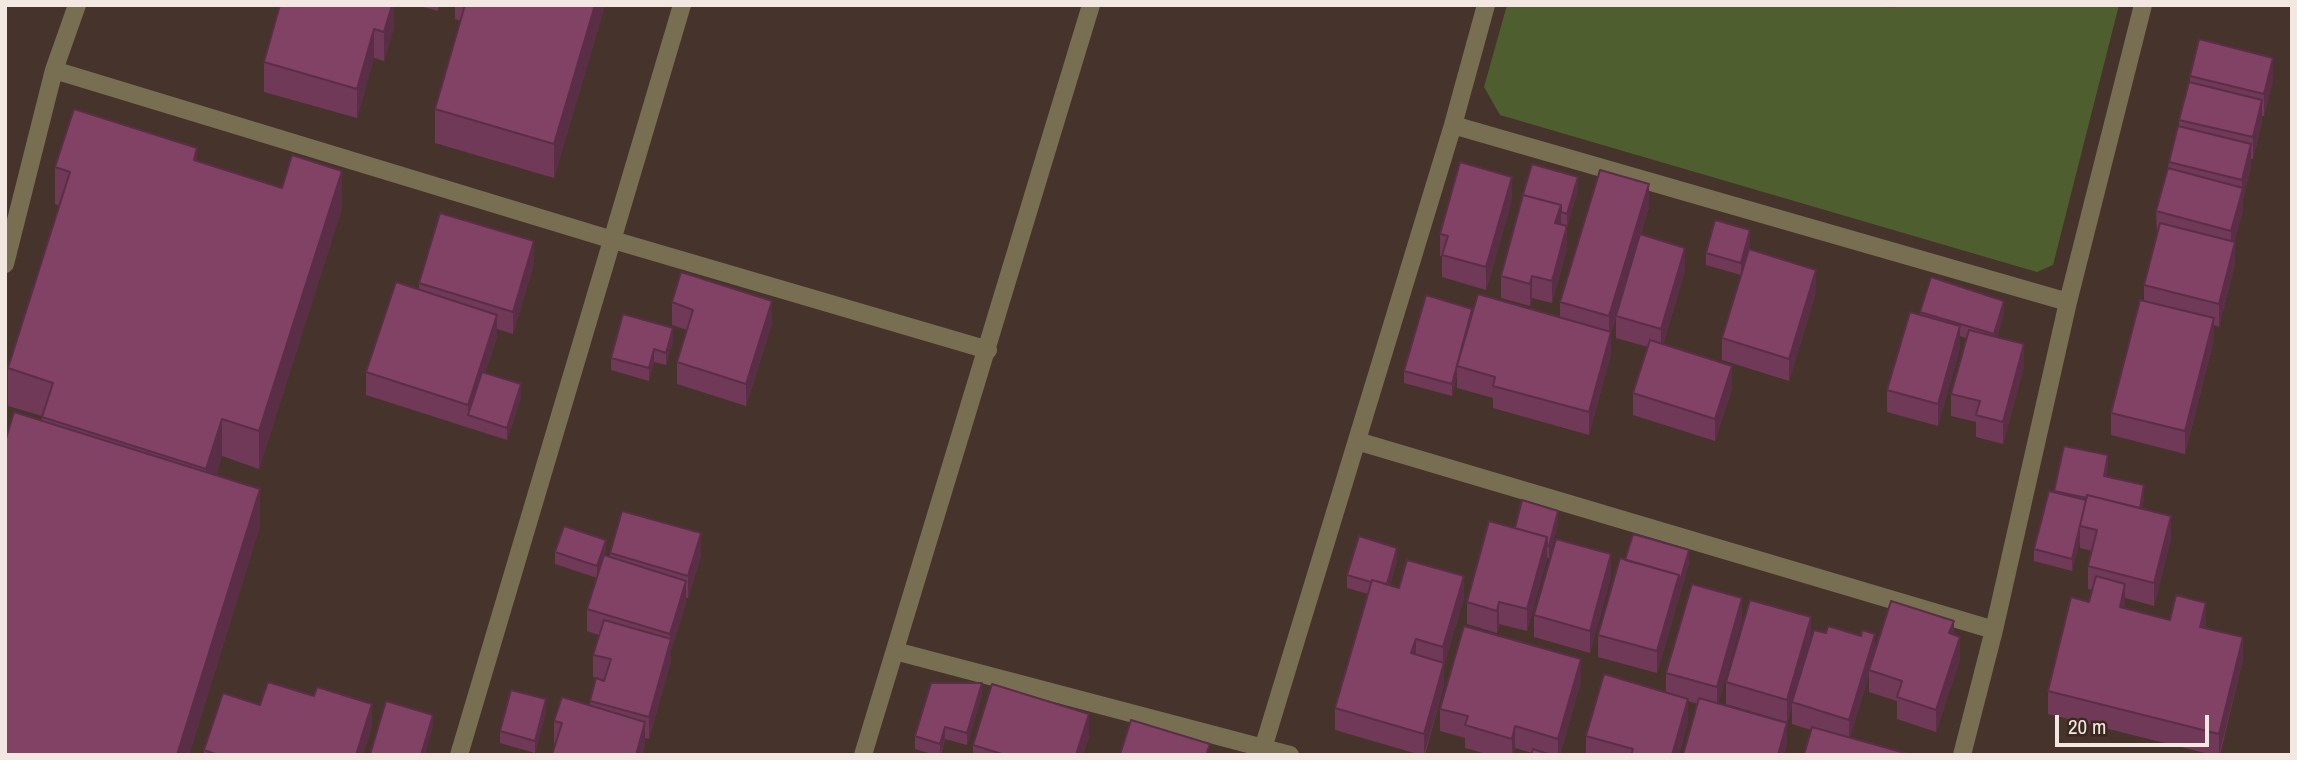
<!DOCTYPE html>
<style>
body{margin:0}
#map{position:relative;width:2297px;height:760px;overflow:hidden;background:#46332b;font-family:"Archivo Narrow",sans-serif}
canvas{display:block}
.frame{position:absolute;inset:0;border:7px solid #f3e7e2;pointer-events:none}
.scale{position:absolute;left:2055px;top:715px;width:154px;height:32px;box-sizing:border-box;border:4px solid #f3e7e2;border-top:0;padding-left:9px;font-size:21px;line-height:24px;white-space:nowrap;color:#f3e7e2;-webkit-text-stroke:5px #3b2921;paint-order:stroke}
</style>
<div id="map">
<canvas width="2297" height="760"></canvas>
<div class="frame"></div>
<div class="scale">20 m</div>
</div>
<script>
const ctx = document.querySelector('canvas').getContext('2d');
ctx.lineJoin = 'round';
function paint(path, color) { ctx.fillStyle = color; ctx.fill(path, 'evenodd'); }
function stroke(path, color, width, dash) { ctx.strokeStyle = color; ctx.lineWidth = width; ctx.lineCap = dash ? 'butt' : 'round'; ctx.setLineDash(dash || []); ctx.stroke(path); }
paint(new Path2D(`
 M1507,5H2119L2053,265L2037,272L1500,115L1484,87Z`), '#4e5e2e');
stroke(new Path2D(`
 M54,70L613,240L988,350
 M1453,125L2068,302
 M5,264L54,70L77,5
 M1357,441L1994,630
 M895,651L1290,755
 M459,755L682,5
 M863,755L1091,5
 M1261,755L1453,125L1486,5
 M1962,755L1994,630L2068,302L2143,5`), '#786e51', 18);
paint(new Path2D(`
 M394,5V27L384,61L374,58L357,118L264,92V62Z
 M416,5H439L438,11Z
 M455,5H605L554,178L435,143V109L461,21L455,19Z
 M1870,5H1896V8L1870,6Z
 M2190,76L2273,80L2264,116H2262V122L2253,159H2251V166L2243,199V210L2234,242L2235,264L2219,327L2214,325V340L2185,454L2111,435V413L2144,301V285L2157,233L2156,211L2179,126V120L2190,83Z
 M197,161L342,208L259,469L222,456L216,475L260,526L189,755H5L42,416L8,406V368L59,206L55,204V167Z
 M1578,190L1567,226V249L1552,303L1532,298L1530,306L1501,298V276L1521,201Z
 M1512,200L1486,290L1442,277V256H1440V234Z
 M1649,207L1641,234L1685,270L1663,345L1732,388L1715,441L1633,415V393L1648,347L1616,338V317L1611,332V354L1589,435L1493,408V398L1457,388V375L1452,396L1404,383V371L1472,314L1560,318V302Z
 M1750,243L1741,275L1706,265V253Z
 M534,263L513,334L497,329V337L485,373L521,397L507,440L366,395V372L419,289V283Z
 M1816,292L1789,381L1722,360V338Z
 M672,302L772,323L746,406L677,384V362L687,330L672,325Z
 M1920,312L2004,313L1997,337L2024,367L2003,444L1976,437V422L1951,416V394L1966,338L1960,336V348L1938,426L1887,412V390L1920,314Z
 M673,341L666,365L654,362L649,381L611,370V358Z
 M2064,446L2108,467L2106,477L2144,497L2142,509L2171,538L2154,606L2125,598L2124,609L2170,620L2206,625L2205,628L2243,659L2220,755H2213L2048,714V691L2089,602L2092,590L2088,589V566L2092,551L2080,548V540L2072,571L2034,561V549L2054,492Z
 M1558,523L1549,558H1547L1527,631L1499,624L1497,633L1467,624V602L1515,528Z
 M555,552H606L604,556L610,557V553L701,556L688,598H686V603L671,650V661L649,739L645,738V745L642,755H552L556,744L554,743V721L590,706V701L604,680L593,677V655L599,635L587,631V609L597,578L555,564Z
 M1397,560L1390,585L1399,588L1464,598L1444,665V685L1425,755H1421L1335,730V708L1368,594L1347,588V575Z
 M1625,560L1689,563L1657,673L1598,657V635Z
 M1611,576L1590,653L1534,637V615Z
 M1742,620L1718,704L1787,746L1698,704L1688,701V721L1679,755H1586V736L1666,692V673Z
 M1954,635L1960,659L1936,732L1897,719V701L1869,692V675L1850,737L1811,730L1792,724V705L1787,722L1726,704V682L1811,638L1875,653Z
 M1581,681L1560,755H1531L1532,753L1515,748L1513,755H1490L1465,748V738L1440,731V709Z
 M982,695L967,745L945,739L941,755H935L915,749V736Z
 M260,705L372,726L363,755H204V750Z
 M546,711L535,753L500,743V731Z
 M1089,736L1083,755H973V745Z`), '#703957');
paint(new Path2D(`
 M392,5H394V27L384,61V32Z
 M595,5H605L554,178V144Z
 M374,29V58L357,118V89Z
 M2273,58V80L2264,116V94Z
 M2262,100V122L2253,159V137Z
 M2251,144V166L2243,199V210L2231,254V231L2242,191V180Z
 M197,148V185L194,160Z
 M342,171V208L259,469V431Z
 M1512,177V200L1486,290V267Z
 M1578,177V190L1567,226V214Z
 M1649,184V207L1611,332V354L1589,435V412L1609,339V316Z
 M1561,205V227L1555,223Z
 M1567,226V249L1552,303V281Z
 M1750,230V243L1741,275V263Z
 M534,241V263L513,334V312Z
 M2235,242V264L2219,327V304Z
 M1685,248V270L1661,351V329Z
 M1816,270V292L1789,381V359Z
 M1532,276V298L1530,306V284Z
 M772,301V323L746,406V384Z
 M2004,301V313L1994,347V334Z
 M1472,309V321L1457,366V375L1452,396V384Z
 M497,315V337L471,416L468,415V405Z
 M2214,318V340L2185,454V431Z
 M1960,326V348L1938,426V404Z
 M673,328V341L666,365V353Z
 M2024,344V367L2003,444V422Z
 M654,349V362L649,381V368Z
 M1732,366V388L1715,441V419Z
 M521,384V397L507,440V428Z
 M222,419V456L206,506V469Z
 M2108,455V467L2104,488V476Z
 M2144,485V497L2140,521V509Z
 M260,489V526L189,755H177Z
 M1558,511V523L1549,558V546Z
 M2171,516V538L2154,606V583Z
 M2080,528V540L2072,571V559Z
 M701,533V556L688,598V576Z
 M1547,537V559L1527,631V609Z
 M606,540V552L597,578V566Z
 M1397,548V560L1386,599V587Z
 M1689,550V563L1657,673V651L1679,575Z
 M1611,554V576L1590,653V631Z
 M1464,576V598L1444,665V685L1424,755V734L1443,667V647Z
 M686,581V603L671,650V661L649,739V717L670,645V634Z
 M2125,584V606L2120,630V607Z
 M1742,598V620L1717,709V687Z
 M1499,602V624L1497,633V611Z
 M2206,603V625L2200,649V627Z
 M1811,617V639L1787,722V700Z
 M1954,621V643L1949,633Z
 M1875,634V657L1869,670V675L1849,742V720Z
 M1960,637V659L1936,732V710Z
 M2243,637V659L2219,755V734Z
 M1416,639V661L1411,653Z
 M1581,659V681L1560,755H1558V739Z
 M982,683V695L967,745V733Z
 M546,699V711L535,753V741Z
 M1688,699V721L1679,755H1672Z
 M372,704V726L363,755H356Z
 M1089,714V736L1083,755H1076Z
 M433,715V727L425,755H421Z
 M645,722V745L642,755H636Z
 M1787,723V746L1784,755H1778Z
 M1515,726V748L1513,755H1512V739Z
 M945,727V739L940,755V744Z`), '#5b2e47');
const building = new Path2D(`
 M280,5H392L384,32L374,29L357,89L264,62Z
 M465,5H595L554,144L435,109Z
 M2199,39L2273,58L2264,94L2190,76Z
 M2189,82L2262,100L2253,137L2179,120Z
 M74,109L197,148L194,160L282,188L292,155L342,171L259,431L222,419L206,469L42,417L53,383L8,368L70,172L55,167Z
 M2178,126L2251,144L2242,180L2169,162Z
 M1460,162L1512,177L1486,267L1442,255L1448,236L1440,234Z
 M1532,164L1578,177L1567,214L1561,212V205L1523,195L1521,201Z
 M2168,168L2243,188L2231,231L2156,211Z
 M1600,170L1649,184L1609,316L1560,302Z
 M1523,195L1561,205L1555,223L1567,226L1552,281L1532,276L1530,284L1501,276Z
 M440,213L534,241L513,312L419,283Z
 M1715,220L1750,230L1741,263L1706,253Z
 M2160,223L2235,242L2219,304L2144,285Z
 M1640,234L1685,248L1661,329L1616,316Z
 M1749,249L1816,270L1789,359L1722,338Z
 M681,272L772,301L746,384L677,362L693,310L672,302Z
 M1931,277L2004,301L1994,334L1920,312Z
 M396,282L497,315L468,405L366,372Z
 M1478,294L1611,332L1589,412L1493,386L1495,377L1457,366Z
 M1426,295L1472,309L1452,384L1404,371Z
 M2140,300L2214,318L2185,431L2111,413Z
 M1910,312L1960,326L1938,404L1887,390Z
 M623,314L673,328L666,353L654,349L649,368L611,358Z
 M1969,330L2024,344L2003,422L1976,415L1980,401L1951,394Z
 M1650,340L1732,366L1715,419L1633,393Z
 M482,372L521,384L507,428L468,415Z
 M14,412L260,489L177,755H5V442Z
 M2064,446L2108,455L2104,476L2144,485L2140,508L2087,495V498L2054,491Z
 M2049,491L2086,500L2072,559L2034,549Z
 M2087,495L2171,516L2154,583L2088,566L2097,530L2080,526Z
 M1522,500L1558,511L1549,546H1547V537L1515,528Z
 M622,511L701,533L688,576L610,553Z
 M1489,521L1547,537L1527,609L1499,602L1497,611L1467,602Z
 M564,526L606,540L597,566L555,552Z
 M1633,534L1689,550L1679,585V575L1625,560Z
 M1359,536L1397,548L1387,584L1372,580L1371,582L1347,575Z
 M1556,539L1611,554L1590,631L1534,615Z
 M604,555L686,581L670,634L587,609Z
 M1620,558L1679,575L1657,651L1598,635Z
 M1407,560L1464,576L1443,647L1416,639L1411,653L1444,663L1424,734L1335,708L1372,580L1399,588Z
 M2096,576L2125,584L2120,607L2170,620L2176,595L2206,603L2200,627L2243,637L2219,734L2048,691L2071,597L2089,602Z
 M1692,584L1742,598L1717,687L1666,673Z
 M1750,600L1811,617L1787,700L1726,682Z
 M1891,601L1954,621L1949,633L1960,637L1936,710L1897,697L1902,681L1869,670Z
 M604,620L671,639L649,717L590,701L596,678L604,681L611,659L593,655Z
 M1464,626L1581,659L1558,739L1515,726L1512,739L1465,725L1468,716L1440,709Z
 M1828,626L1861,636L1862,630L1875,634L1849,720L1792,702L1814,630L1826,633Z
 M1604,674L1688,699L1672,755H1631L1633,749L1586,736Z
 M268,682L314,696L317,687L372,704L356,755H218L204,750L223,693L260,705Z
 M931,683H982L967,733L945,727L940,744L915,736Z
 M992,684L1089,714L1076,755H1005L973,745Z
 M511,690L546,699L535,741L500,731Z
 M562,697L645,722L636,755H552L562,723L554,721Z
 M1699,698L1787,723L1778,755H1683Z
 M386,701L433,715L421,755H370Z
 M1131,720L1210,744L1206,755H1120Z
 M1812,727L1912,755H1804Z
 M1533,749L1551,755H1531Z`);
paint(building, '#824265');
stroke(building, '#5b2e47', 2);
</script>
